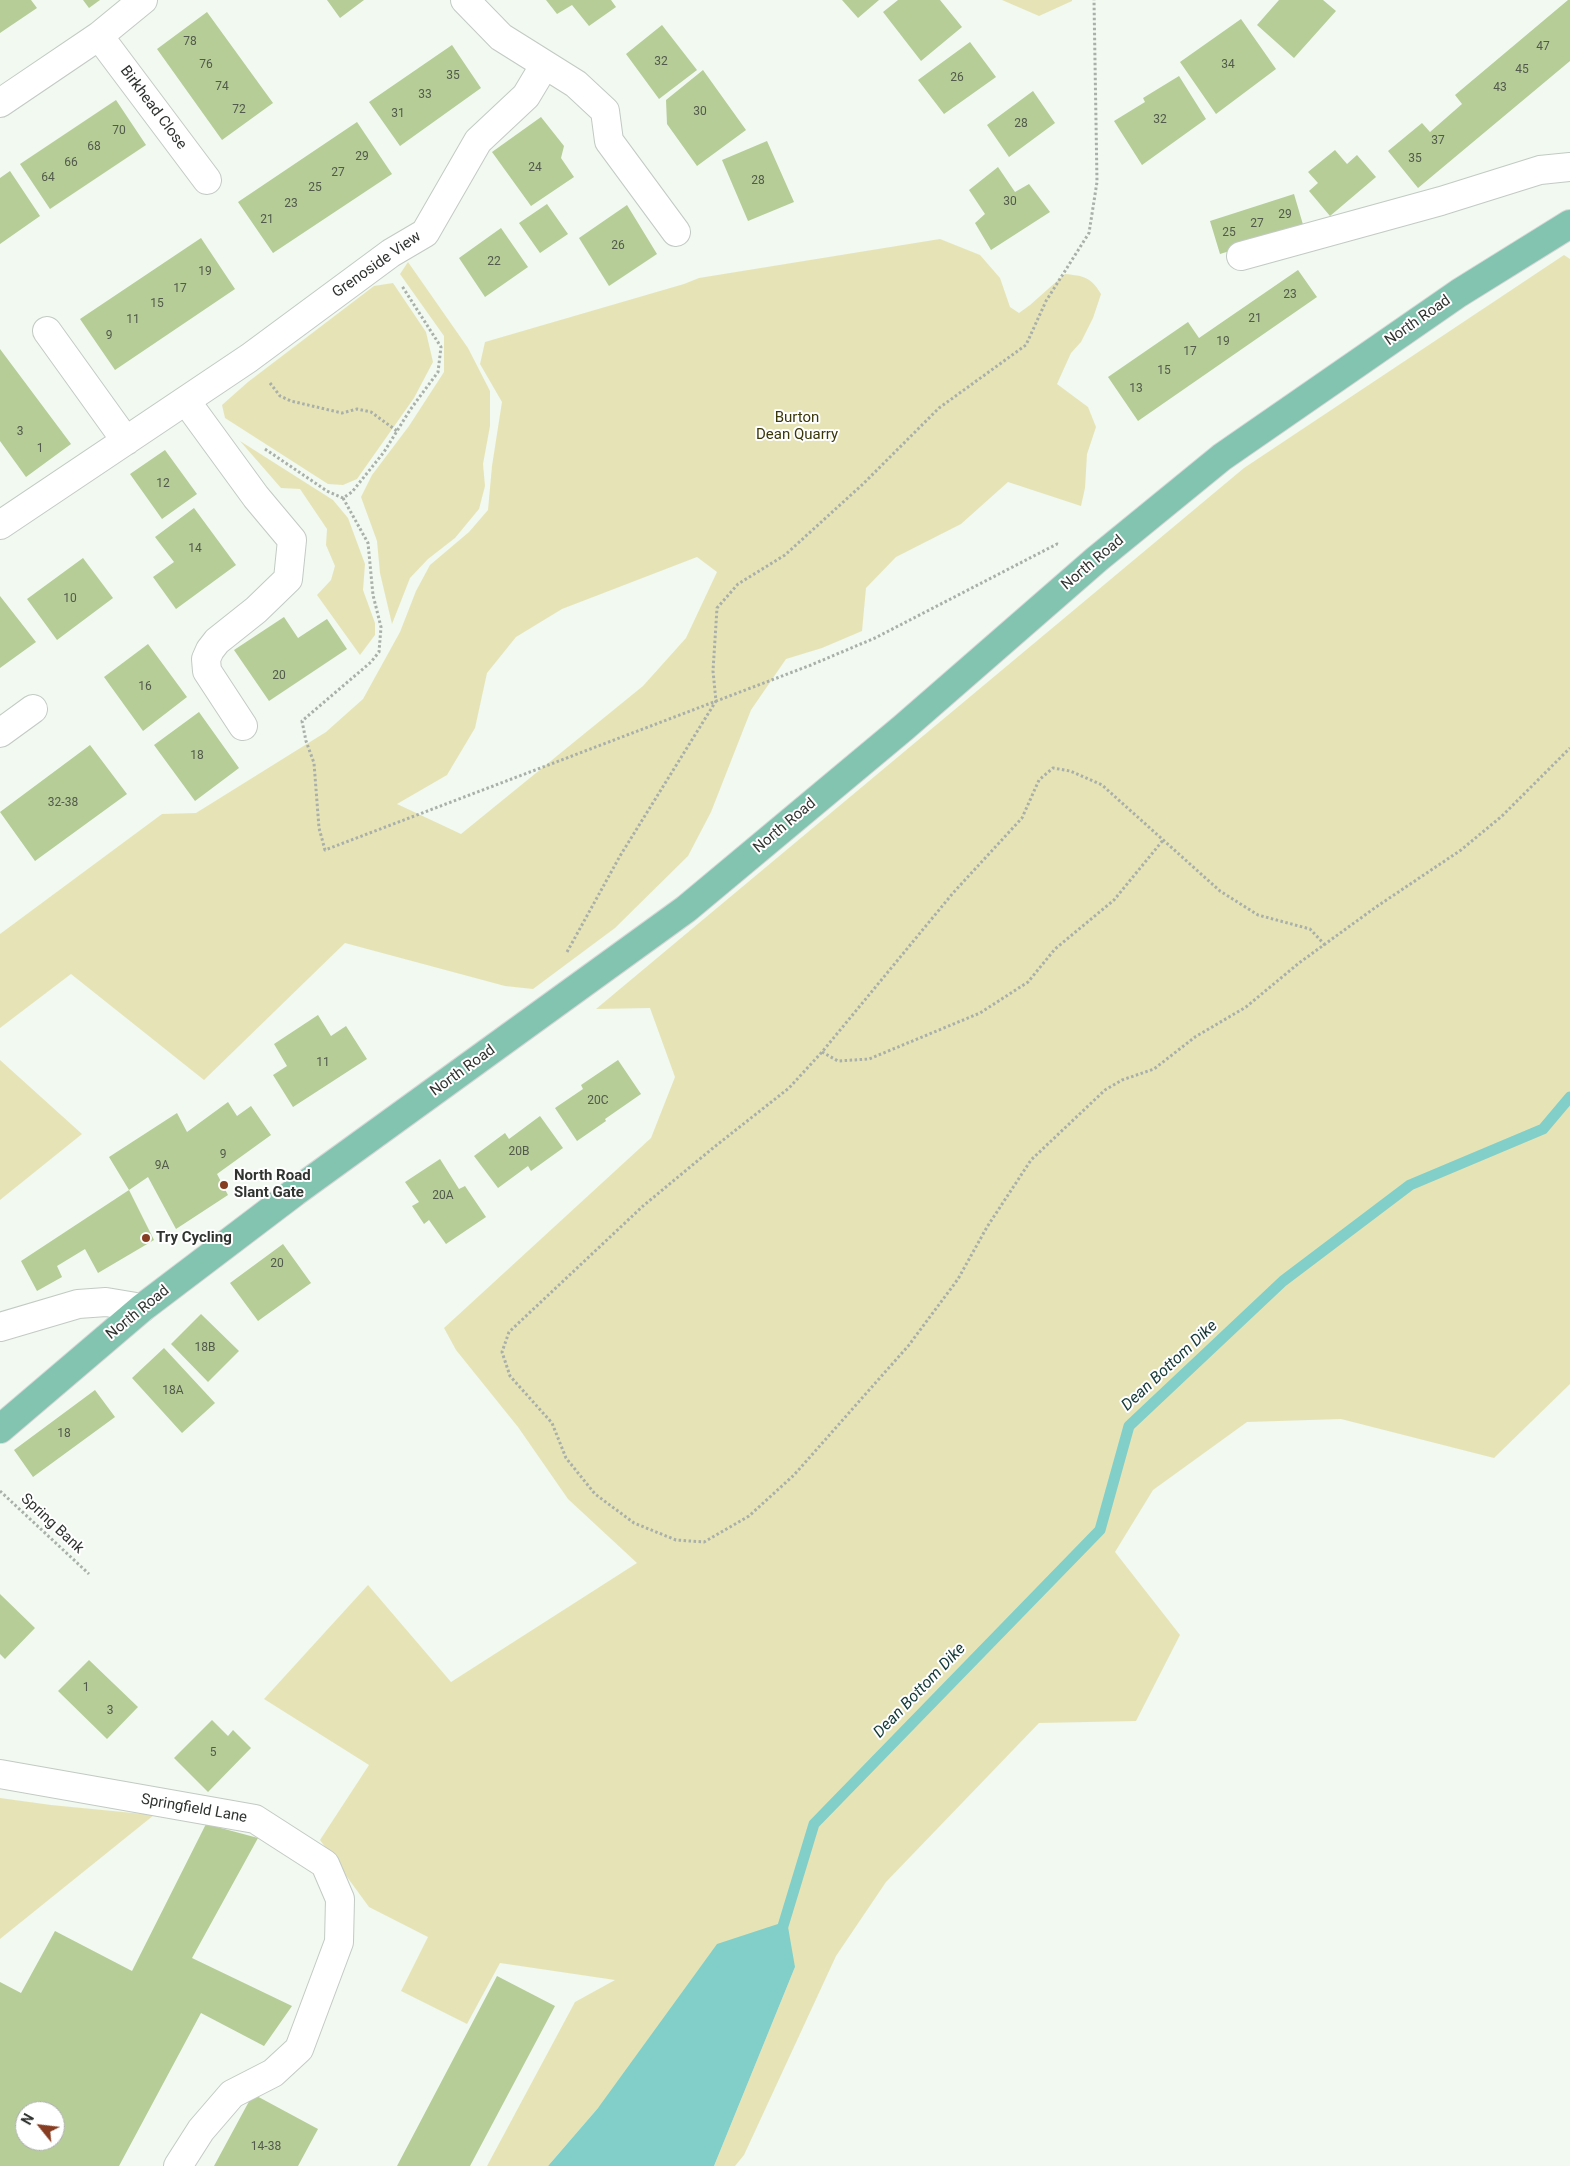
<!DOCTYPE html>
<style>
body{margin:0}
#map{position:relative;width:1570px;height:2166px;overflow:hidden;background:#f1f9f1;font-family:Roboto,sans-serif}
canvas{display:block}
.north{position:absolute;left:15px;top:2101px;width:50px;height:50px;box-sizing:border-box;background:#fff;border:1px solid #acaead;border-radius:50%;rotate:299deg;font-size:14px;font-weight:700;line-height:20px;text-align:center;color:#303431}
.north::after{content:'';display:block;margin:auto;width:18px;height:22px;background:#863d21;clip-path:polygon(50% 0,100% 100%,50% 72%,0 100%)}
</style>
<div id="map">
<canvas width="1570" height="2166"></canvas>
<div class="north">N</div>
</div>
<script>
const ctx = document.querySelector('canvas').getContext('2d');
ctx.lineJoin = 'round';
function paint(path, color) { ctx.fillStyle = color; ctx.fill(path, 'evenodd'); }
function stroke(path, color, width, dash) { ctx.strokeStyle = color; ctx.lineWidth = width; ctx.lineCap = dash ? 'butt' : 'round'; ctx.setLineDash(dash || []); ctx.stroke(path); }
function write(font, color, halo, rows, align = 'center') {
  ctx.font = font + ' Roboto,sans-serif'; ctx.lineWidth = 4; ctx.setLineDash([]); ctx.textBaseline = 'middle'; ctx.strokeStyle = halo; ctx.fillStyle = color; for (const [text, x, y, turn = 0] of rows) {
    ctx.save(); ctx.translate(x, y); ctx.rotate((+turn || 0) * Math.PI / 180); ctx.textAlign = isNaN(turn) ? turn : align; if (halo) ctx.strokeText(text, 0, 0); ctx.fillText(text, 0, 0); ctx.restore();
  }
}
paint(new Path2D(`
 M1002,0H1072V1L1039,16Z
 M940,239L980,255L1000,278L1010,307L1019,313L1030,305L1065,274C1084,276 1091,277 1101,294L1093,318L1081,342L1071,353L1057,384L1088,407L1096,427L1087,454L1085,488L1081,506L1008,482L961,524L896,557L866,588L862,631L822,648L786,659L751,710L711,812L688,856L615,928L533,989L505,986L345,943L204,1080L71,974L0,1028V934L162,814L196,813L326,732L363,699L400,632L416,591L430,565L469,532L488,510L492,466L502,402L480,364L485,342L684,284L699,278ZM697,557L717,572L686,638L643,686L461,834L397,804L447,775L475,728L487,673L516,637L562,609Z
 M1564,255L1570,259V1384L1494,1458L1341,1419L1247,1422L1153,1490L1115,1552L1180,1635L1136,1721L1039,1723L886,1882L836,1956L744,2155L735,2166H714L795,1967L598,2108L548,2166H487L575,2002L615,1980L500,1963L467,2024L401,1991L428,1937L369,1907L320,1840L369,1765L264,1699L368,1585L451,1682L637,1563L568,1499L518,1427L456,1350L444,1328L651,1138L675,1077L650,1008L596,1009L1244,468Z
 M408,262L468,348L490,391V426L483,464L485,486L479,509L455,538L428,559L410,578L392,624L380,573L377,541L361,497L372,475L409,426L444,372V336L400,274Z
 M393,283L426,332L433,362L414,398L357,479L343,485L328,484L225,418L222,405L248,382L374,286Z
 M240,441L333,500L348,518L365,564L363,590L375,623V635L360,655L317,595L331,580L335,566L326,545L327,529L300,489L281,488Z
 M0,1060L82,1134L0,1200Z
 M0,1798L51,1805L154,1815L0,1939Z`), '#e6e4b7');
paint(new Path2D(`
 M787,1921L795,1967L714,2166H548L598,2108L717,1944Z`), '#82cfca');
stroke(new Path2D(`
 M783,1926L814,1824L1100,1530L1129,1426L1283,1281L1410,1185L1543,1129L1570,1097`), '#82cfca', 11);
paint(new Path2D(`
 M0,0H31L37,8L0,33Z
 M83,0H100L89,8Z
 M327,0H364L340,18Z
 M546,0H611L616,7L589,26L572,5L557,14Z
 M842,0H879L858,18Z
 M898,0H940L962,27L921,61L883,12Z
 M1279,0H1323L1336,11L1294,58L1257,25Z
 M1568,0H1570V61L1418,188L1388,151L1422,123L1430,132L1462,104L1455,95Z
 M207,12L273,103L222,140L157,49Z
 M1241,19L1276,69L1216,114L1180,62Z
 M662,25L697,70L659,99L626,54Z
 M970,42L996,77L944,114L918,80Z
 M452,45L481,88L400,146L369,102Z
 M703,70L746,130L697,166L667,124L666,100Z
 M1179,76L1206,119L1142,165L1114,121L1145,102L1143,98Z
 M1033,91L1055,123L1009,157L987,125Z
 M116,100L146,145L50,209L20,164Z
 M541,117L564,146L561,158L574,177L531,206L492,152Z
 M357,122L392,174L273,253L238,202Z
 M767,141L794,202L748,221L722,160Z
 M1335,150L1347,164L1357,155L1376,177L1330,216L1309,191L1318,183L1308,172Z
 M998,167L1015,192L1029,184L1050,212L991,250L975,223L985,214L969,190Z
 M10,171L40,216L0,244V178Z
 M1294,194L1304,228L1220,254L1210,221Z
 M547,204L568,234L540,253L519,223Z
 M627,205L657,254L609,286L579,238Z
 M501,228L528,267L485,297L459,258Z
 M201,238L235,289L115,370L80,319Z
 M1298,270L1317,297L1138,421L1108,377L1188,322L1199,338Z
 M0,349L71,444L26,477L0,441Z
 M165,450L197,494L162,519L130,474Z
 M194,508L236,565L176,609L153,577L174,562L155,537Z
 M83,558L113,598L57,640L27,599Z
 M0,596L36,642L0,668Z
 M284,617L298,638L327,619L347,649L269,701L234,650Z
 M148,644L187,697L143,731L104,677Z
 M199,712L239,768L195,801L154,745Z
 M90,745L127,794L35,861L0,812Z
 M318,1015L331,1036L346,1026L367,1059L293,1107L273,1075L287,1066L274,1044Z
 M618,1060L641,1094L605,1119L606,1121L577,1141L555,1108L583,1089L581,1085Z
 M228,1102L237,1116L251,1106L271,1135L217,1174L228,1195L176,1229L148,1177L129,1190L154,1240L98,1273L85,1249L57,1266L62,1277L37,1291L21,1261L129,1190L109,1157L177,1113L187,1132Z
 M540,1116L563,1148L531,1171L528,1166L498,1188L474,1156L505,1133L509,1139Z
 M440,1159L459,1189L465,1186L486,1217L446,1244L429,1220L424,1224L412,1206L419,1202L405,1182Z
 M283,1244L311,1283L258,1321L230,1283Z
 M201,1314L239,1351L208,1382L171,1344Z
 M164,1348L215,1403L182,1433L132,1378Z
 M95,1390L115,1417L33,1477L14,1450Z
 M0,1594L35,1628L5,1659L0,1654Z
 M89,1660L138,1707L107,1739L58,1691Z
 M212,1720L228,1736L233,1730L251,1748L208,1792L174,1758Z
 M206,1824L258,1838L192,1958L292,2006L264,2046L201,2013L119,2166H0V1982L21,1993L55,1931L132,1971ZM25,2111H55V2141H25Z
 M497,1976L555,2006L470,2166H397Z
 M253,2094L318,2129L298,2166H214Z`), '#b6cd98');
const minor = new Path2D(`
 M465,0L501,37L576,84L605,111L609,141L676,232
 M99,36L207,180
 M0,103L99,36L143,0
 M1241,256L1441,201L1540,170L1570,167
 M47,331L126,441
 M186,401L256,497L292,540L288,579L256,610L217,641L210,650L206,659L207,671L243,726
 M0,525L249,358L391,253L425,233L478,141L526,96L544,66
 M0,733L33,709
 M0,1327L78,1304L106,1302L142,1308
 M0,1774L255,1819L325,1864L340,1899L339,1942L299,2049L273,2073L232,2094L201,2130L178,2166`);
const major = new Path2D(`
 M0,1429L142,1308L295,1192L686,909L903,728L1097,559L1222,457L1459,293L1570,224`);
stroke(minor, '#c2cac3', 30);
stroke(major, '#d6d6d6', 30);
stroke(new Path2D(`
 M270,383L280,396L291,401L342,413L357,409L371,412L397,431
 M265,449L327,491L343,498L352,492L384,452L410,410L438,372L441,347L402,286
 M343,498L368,543L373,595L381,627L379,652L371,662L302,721L306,741L314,763L319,828L325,850L811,665L875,638L1057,544L1060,545
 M1325,945L1310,929L1258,915L1220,891L1102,785L1070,771L1053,768L1039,780L1022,818L953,893L822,1052L789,1088L713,1148L643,1206L509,1332L502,1352L510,1376L552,1423L566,1458L595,1494L634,1523L676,1540L704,1542L749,1516L794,1475L909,1345L958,1279L987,1227L1031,1160L1105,1090L1122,1080L1154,1069L1195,1037L1246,1007L1299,963L1376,907L1461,850L1502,816L1570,748
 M567,952L620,856L716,701L713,671L717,608L738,584L785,555L863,484L939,408L1026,345L1046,301L1089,233L1097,182L1094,0
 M822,1052L838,1061L869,1059L980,1013L1028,982L1055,949L1114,900L1164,839
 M0,1491L89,1574`), '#a9afa9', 3, [2.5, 2.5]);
stroke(minor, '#fff', 28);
stroke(major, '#82c4b0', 28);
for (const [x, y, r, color] of [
 [224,1185,5,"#863d21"],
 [146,1238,5,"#863d21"]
]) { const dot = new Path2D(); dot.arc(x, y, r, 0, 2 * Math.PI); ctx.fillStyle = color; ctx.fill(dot); stroke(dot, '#fff', 2); }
write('12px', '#525a4b', null, [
 ["78",190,42],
 ["47",1543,47],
 ["32",661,62],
 ["76",206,65],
 ["34",1228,65],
 ["45",1522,70],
 ["35",453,76],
 ["26",957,78],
 ["74",222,87],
 ["43",1500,88],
 ["33",425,95],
 ["72",239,110],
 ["30",700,112],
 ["31",398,114],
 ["32",1160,120],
 ["28",1021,124],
 ["70",119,131],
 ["37",1438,141],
 ["68",94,147],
 ["29",362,157],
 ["35",1415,159],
 ["66",71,163],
 ["24",535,168],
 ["27",338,173],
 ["64",48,178],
 ["28",758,181],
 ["25",315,188],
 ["30",1010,202],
 ["23",291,204],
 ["29",1285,215],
 ["21",267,220],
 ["27",1257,224],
 ["25",1229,233],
 ["26",618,246],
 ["22",494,262],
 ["19",205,272],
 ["17",180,289],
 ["23",1290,295],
 ["15",157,304],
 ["21",1255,319],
 ["11",133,320],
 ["9",109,336],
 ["19",1223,342],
 ["17",1190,352],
 ["15",1164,371],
 ["13",1136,389],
 ["3",20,432],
 ["1",40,449],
 ["12",163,484],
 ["14",195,549],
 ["10",70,599],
 ["20",279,676],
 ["16",145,687],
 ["18",197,756],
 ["32-38",63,803],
 ["11",323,1063],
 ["20C",598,1101],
 ["20B",519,1152],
 ["9",223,1155],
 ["9A",162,1166],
 ["20A",443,1196],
 ["20",277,1264],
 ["18B",205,1348],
 ["18A",173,1391],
 ["18",64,1434],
 ["1",86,1688],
 ["3",110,1711],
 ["5",213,1753],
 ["14-38",266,2147]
]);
write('15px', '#303431', '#fff', [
 ["Birkhead Close",153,108,53],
 ["Grenoside View",377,265,-35],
 ["North Road",1418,321,-35],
 ["North Road",1093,563,-40],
 ["North Road",785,826,-40],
 ["North Road",463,1071,-36],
 ["North Road",138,1313,-39],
 ["Spring Bank",52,1524,43],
 ["Springfield Lane",194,1809,10]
]);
write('15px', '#3a3708', '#fff', [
 ["Burton",797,418],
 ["Dean Quarry",797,435]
]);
write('bold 15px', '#303431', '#fff', [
 ["North Road",234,1176],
 ["Slant Gate",234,1193],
 ["Try Cycling",156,1238]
], 'left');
write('italic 16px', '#143937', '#fff', [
 ["Dean Bottom Dike",1170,1366,-43],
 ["Dean Bottom Dike",920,1691,-46]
]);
</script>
